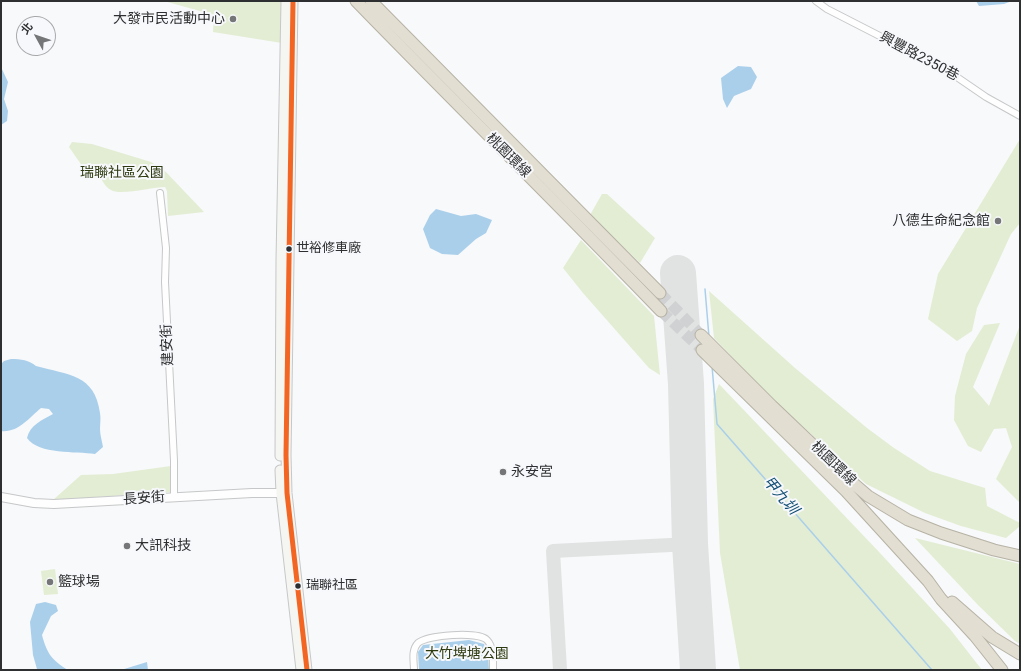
<!DOCTYPE html>
<meta charset="utf-8">
<style>
body{margin:0}
#map{position:relative;width:1021px;height:671px;overflow:hidden;background:#f8f9fa;font-family:Roboto,"Noto Sans TC",sans-serif}
canvas{display:block}
.frame{position:absolute;inset:0;border:2px solid #2e2f30;pointer-events:none}
.north{position:absolute;left:16px;top:16px;width:40px;height:40px;box-sizing:border-box;background:#f7f8fb;border:1px solid #a7a8aa;border-radius:50%;rotate:310deg;font-size:11px;font-weight:700;line-height:16px;text-align:center;color:#2e2f30}
.north::after{content:'';display:block;margin:auto;width:14px;height:18px;background:#757677;clip-path:polygon(50% 0,100% 100%,50% 72%,0 100%)}
</style>
<div id="map">
<canvas width="1021" height="671"></canvas>
<div class="frame"></div>
<div class="north">北</div>
</div>
<script>
const ctx = document.querySelector('canvas').getContext('2d');
ctx.lineJoin = 'round';
function paint(path, color) { ctx.fillStyle = color; ctx.fill(path, 'evenodd'); }
function stroke(path, color, width, dash) { ctx.strokeStyle = color; ctx.lineWidth = width; ctx.lineCap = dash ? 'butt' : 'round'; ctx.setLineDash(dash || []); ctx.stroke(path); }
function write(font, color, halo, rows, align = 'center') {
  ctx.font = font + ' Roboto,"Noto Sans TC",sans-serif'; ctx.lineWidth = 4; ctx.setLineDash([]); ctx.textBaseline = 'middle'; ctx.strokeStyle = halo; ctx.fillStyle = color; for (const [text, x, y, turn = 0] of rows) {
    ctx.save(); ctx.translate(x, y); ctx.rotate((+turn || 0) * Math.PI / 180); ctx.textAlign = isNaN(turn) ? turn : align; if (halo) ctx.strokeText(text, 0, 0); ctx.fillText(text, 0, 0); ctx.restore();
  }
}
paint(new Path2D(`
 M164,1H282V43L213,32L214,15Z
 M1020,139V223L1011,234L977,308L972,331L957,341L928,319L938,274Z
 M72,142L92,144L151,162L164,170L204,212L168,216L167,191L165,187C153,187 120,196 111,190C105,187 102,180 99,175L87,173L69,147Z
 M602,194H607L655,238L640,263L590,215Z
 M581,240L654,316L660,375L649,368L583,293L563,268Z
 M709,291L795,368L867,428L894,448L930,471L985,488L987,506L1020,523V526L1006,538L961,526L925,513L866,484L765,392L714,338Z
 M1000,323L973,387L989,406L1020,325V503L996,479L1012,447L1006,428L994,429L981,452L968,446L954,420L955,396L966,354L984,325Z
 M719,384L880,553L950,629L982,670H740L720,553L713,399Z
 M171,466V492L53,500L81,475L113,474Z
 M915,538L1020,564V644L1015,641L978,605Z
 M55,569L58,594L44,595L41,571Z`), '#e3edd3');
paint(new Path2D(`
 M976,1H1012L1004,4L979,6Z
 M738,66L751,67L757,77L751,89L734,96L727,108L723,99L721,78Z
 M1,67L8,82L4,99L8,111L7,121L1,125Z
 M436,209L461,216L476,214L492,220L486,233L476,239L458,255L442,254L430,248L423,229L430,215Z
 M11,359C21,359 29,360 36,366C68,375 95,374 100,413C101,418 100,424 100,429C100,435 102,441 103,447L95,454C76,451 39,455 27,438C30,425 42,420 53,414L49,409L41,408C29,418 18,433 1,431V364L4,361Z
 M45,602L56,605L58,611L51,616L42,635C47,654 52,660 68,670H37V669L33,655L30,622L36,604Z
 M469,640L484,644L488,652L489,670H419L418,652L423,645Z
 M147,662L148,670H121Z`), '#aacfeb');
stroke(new Path2D(`
 M705,289L709,337
 M712,366L717,424L932,670`), '#aacfeb', 1.5);
stroke(new Path2D(`
 M560,670L553,551L690,544`), '#e1e2e2', 14);
stroke(new Path2D(`
 M678,273L686,384L690,544L698,670`), '#e1e2e2', 36);
stroke(new Path2D(`
 M660,293L701,335
 M661,311L702,350`), '#d0d1d2', 11, [11, 5.5]);
const minor = new Path2D(`
 M816,1L827,9L948,71L986,97L1020,116
 M160,193L166,248L165,282L174,461V497
 M414,670C414,662 411,650 418,643C427,635 478,631 487,640C494,647 493,661 493,670`);
const tertiary = new Path2D(`
 M1,497L34,503L54,504L252,493H286`);
const secondary = new Path2D(`
 M293,1L286,455L287,493L307,670
 M280,456L281,260L286,1
 M280,470L281,493L301,670`);
const motorway = new Path2D(`
 M356,1C457,105 560,206 661,311
 M371,1L660,293
 M701,335L772,406L854,484L868,496L908,520L941,533L994,550L1020,556
 M702,350L846,491L928,581L941,599L975,636L1002,670
 M952,602L992,637L1020,654`);
stroke(minor, '#c6c7c8', 8);
stroke(tertiary, '#c6c7c8', 10);
stroke(secondary, '#c6c7c8', 11);
stroke(motorway, '#b6b2a5', 13);
stroke(minor, '#fefefe', 6);
stroke(tertiary, '#fefefe', 8);
stroke(secondary, '#f5f5f2', 9);
stroke(motorway, '#e2ded1', 11);
stroke(new Path2D(`
 M293,1L286,455L287,493L307,670`), '#f26522', 5);
for (const [x, y, r, color] of [
 [233,19,4,"#757677"],
 [998,221,4,"#757677"],
 [289,249,3.5,"#2e2f30"],
 [503,472,4,"#757677"],
 [127,546,4,"#757677"],
 [50,582,4,"#757677"],
 [298,586,3.5,"#2e2f30"]
]) { const dot = new Path2D(); dot.arc(x, y, r, 0, 2 * Math.PI); ctx.fillStyle = color; ctx.fill(dot); stroke(dot, '#f7f8fb', 1.5); }
write('13px', '#2e2f30', '#f7f8fb', [
 ["世裕修車廠",296,249],
 ["瑞聯社區",306,586]
], 'left');
write('14px', '#2e2f30', '#f7f8fb', [
 ["大發市民活動中心",225,19,"right"],
 ["八德生命紀念館",990,221,"right"],
 ["永安宮",511,472],
 ["大訊科技",135,546],
 ["籃球場",58,582]
], 'left');
write('14px', '#2e2f30', '#f7f8fb', [
 ["興豐路2350巷",919,57,28],
 ["桃園環線",508,156,45],
 ["建安街",168,345,-93],
 ["桃園環線",833,464,44],
 ["長安街",144,499,-4]
]);
write('14px', '#2d390f', '#f7f8fb', [
 ["瑞聯社區公園",122,173],
 ["大竹埤塘公園",467,654]
]);
write('italic 15px', '#104e73', '#f7f8fb', [
 ["甲九圳",780,496,49]
]);
</script>
